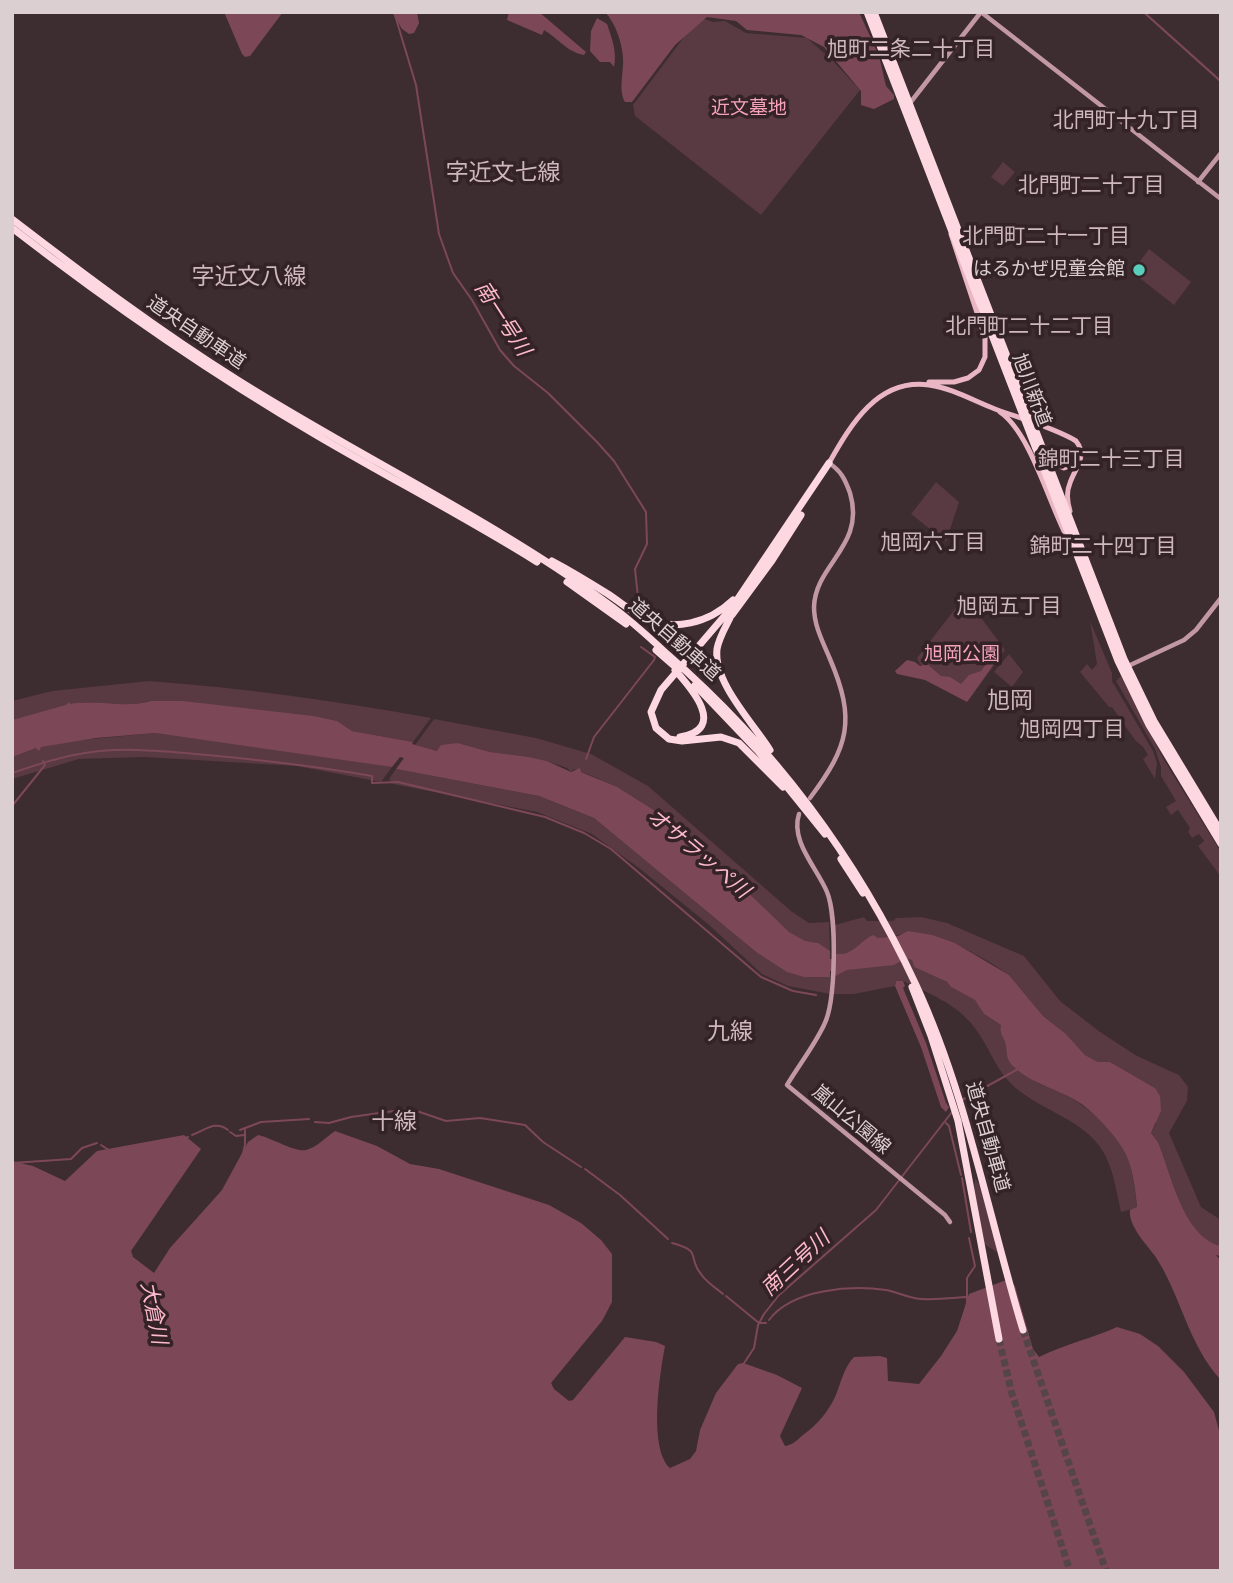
<!DOCTYPE html>
<meta charset="utf-8">
<style>
body{margin:0}
#map{position:relative;width:1233px;height:1583px;overflow:hidden;background:#3d2c30;font-family:Manrope,sans-serif}
canvas{display:block}
.frame{position:absolute;inset:0;border:14px solid #dbcfd2;pointer-events:none}
</style>
<div id="map">
<canvas width="1233" height="1583"></canvas>
<div class="frame"></div>
</div>
<script>
const ctx = document.querySelector('canvas').getContext('2d');
ctx.lineJoin = 'round';
function paint(path, color) { ctx.fillStyle = color; ctx.fill(path, 'evenodd'); }
function stroke(path, color, width, dash) { ctx.strokeStyle = color; ctx.lineWidth = width; ctx.lineCap = dash ? 'butt' : 'round'; ctx.setLineDash(dash || []); ctx.stroke(path); }
function write(font, color, halo, rows, align = 'center') {
  ctx.font = font + ' Manrope,"Noto Sans JP",sans-serif'; ctx.lineWidth = 7; ctx.setLineDash([]); ctx.textBaseline = 'middle'; ctx.strokeStyle = halo; ctx.fillStyle = color; for (const [text, x, y, turn = 0] of rows) {
    ctx.save(); ctx.translate(x, y); ctx.rotate((+turn || 0) * Math.PI / 180); ctx.textAlign = isNaN(turn) ? turn : align; if (halo) ctx.strokeText(text, 0, 0); ctx.fillText(text, 0, 0); ctx.restore();
  }
}
paint(new Path2D(`
 M699,17L713,22L725,21L746,33L807,38L833,61L860,90L761,215L635,116L633,105Z
 M1003,162L1015,172L1003,186L991,177Z
 M1149,249L1191,282L1174,305L1132,272Z
 M936,482L959,502L946,542L911,514Z
 M965,596L1005,650L968,701L958,696V692L920,664L917,658Z
 M1090,621L1112,673V681L1153,751L1157,763L1155,779L1143,759L1148,755L1143,747L1135,740L1112,707H1109L1080,672L1087,664L1092,670L1097,664Z
 M1009,654L1023,672L1012,687L994,672Z
 M1121,676L1164,760L1221,852V877L1198,846L1204,841L1199,834L1192,838L1188,832L1190,828L1178,810L1171,815L1166,807L1176,801L1161,776V767L1155,749L1116,681Z
 M149,681C244,688 337,701 431,718L413,742L352,731L337,721L182,701H151L130,705L82,702L12,720V701L52,691Z
 M434,719L536,738L591,754L648,786L791,911L809,923L829,922L830,951C825,949 821,945 816,943C813,942 809,943 806,942C782,933 756,899 737,882C687,837 638,791 574,769L571,772L567,768L547,761L490,752L458,743L437,751L415,745Z
 M155,733L372,763L392,767L381,782L297,766L144,757L79,759L12,779V756L36,748L71,741Z
 M396,769L539,796L594,818L756,952L804,977H830V994L788,986L762,974L708,924L639,868L592,834L537,812L393,784L389,779Z
 M864,917L867,921H893L896,918L921,917L947,923L1024,956L1060,1001L1100,1032L1137,1056L1179,1075L1188,1087L1187,1101L1169,1133L1201,1207L1221,1220V1246C1183,1237 1171,1173 1158,1142L1151,1133L1156,1124L1155,1088L1110,1062H1098L1085,1055L1066,1034L1043,1016L1009,975L991,963L955,943L908,931C898,937 891,936 881,938C864,941 853,959 834,953L835,925Z
 M906,957L912,960L914,967L947,982L951,987L976,1000L984,1014L1001,1025C999,1038 1024,1075 1036,1082C1042,1086 1050,1087 1057,1090C1082,1102 1110,1125 1124,1150C1133,1167 1135,1189 1137,1208L1121,1212C1117,1195 1114,1172 1105,1155C1089,1124 1052,1114 1025,1095C995,1075 994,1053 974,1027C957,1004 928,993 903,981H896L895,986L854,994H834V977L846,970L880,965Z
 M975,1178L983,1190L998,1253L984,1244L974,1190Z`), '#593942');
paint(new Path2D(`
 M224,12H283L250,56L245,57L242,54Z
 M392,12H417L419,23L414,33L409,34L402,29Z
 M509,12H539L586,52L584,55C567,52 559,39 544,30L542,35L507,20Z
 M605,12H859L879,56L886,86L894,95V99L874,109L861,105V91L824,47L801,35L747,30L736,21L707,17L675,45L632,102H625C618,90 624,72 623,58C622,43 616,24 605,12Z
 M1142,12H1145L1153,19L1221,80V83Z
 M597,18L607,24C612,39 617,51 614,67L610,62H600L590,51L591,31Z
 M907,660L915,662L920,666L927,664L941,676L950,677L961,684L969,675L981,671L989,660L996,661L967,702L925,680L897,674L895,671Z
 M151,701H183L313,716L337,721L352,731L413,742L412,744L437,751L441,745L458,743L490,752L528,757L547,761L571,772L580,768L581,772L617,787L655,811L737,882L789,932L805,941L818,943L830,951V959H834V953C852,958 858,942 873,935L878,938L898,936L908,931L932,935L955,943L1009,975L1043,1016L1066,1034L1085,1055L1098,1062H1110L1155,1088L1160,1096L1161,1111L1151,1133L1158,1142C1171,1173 1183,1237 1221,1246V1256L1216,1255L1221,1261V1380C1188,1345 1181,1295 1155,1256C1146,1244 1128,1225 1130,1210L1137,1207C1135,1188 1133,1166 1123,1149C1114,1134 1097,1116 1083,1105C1061,1089 1031,1085 1012,1065C1006,1059 1007,1052 1006,1045C1004,1037 999,1034 1001,1025L984,1014L975,1000L951,987L947,982L914,967L912,960L906,958L894,965L847,970L834,977V971H830V977H804L787,972L756,952L594,818L539,796L396,769L404,758L400,757L392,767L155,733L96,738L41,747L39,751L36,748L12,757V720L66,705L69,702L70,704C97,699 124,709 151,701Z
 M896,981H903L905,986L903,988L926,1043L946,1103L949,1107L946,1112L941,1107L921,1047L895,986Z
 M335,1131L377,1146L410,1164L439,1169L549,1205L581,1223L601,1240L612,1254V1302L602,1321L551,1383L554,1389L569,1401L573,1400L625,1337L656,1342L665,1346C660,1373 648,1448 670,1468L690,1459L696,1451L700,1430L716,1393L738,1364L743,1363L777,1375L802,1388L780,1436L785,1446C793,1445 797,1440 803,1435C817,1425 828,1412 835,1397C841,1383 844,1367 854,1357L880,1356L887,1358L888,1381L919,1384L941,1356L957,1331L969,1294L1009,1279L1015,1286L1033,1349L1039,1357C1065,1344 1093,1338 1117,1327L1140,1334L1158,1346L1184,1372L1214,1412L1221,1438V1571H12V1161L33,1166L65,1181L97,1151L184,1135L201,1149L131,1251L133,1257L154,1273L170,1248L222,1190L248,1142L258,1135C270,1137 296,1153 306,1150C316,1148 326,1137 335,1131Z`), '#7c4857');
stroke(new Path2D(`
 M394,12L416,85L439,234L453,273L472,300L500,350L514,366L548,393L597,442L614,461L646,512L647,544L635,569L638,597
 M640,605L642,614
 M586,759L594,737L654,660L655,657L641,647
 M12,773C33,766 53,759 74,755C121,745 171,752 218,756C270,761 320,767 372,776V783L398,782L545,817L584,833L611,849L761,977L793,991L816,995
 M12,806L45,765L43,761
 M962,1100L1029,1063L1036,1053
 M399,1109H411L446,1121L480,1118L525,1125L543,1142L581,1167
 M315,1122L329,1123L351,1117L394,1111
 M946,1123L949,1126L961,1175
 M240,1130L261,1122L309,1119
 M245,1130V1145L241,1162L254,1197L248,1218L254,1261L262,1283L272,1330L276,1408
 M230,1132L236,1136L244,1135
 M192,1135C206,1130 215,1120 228,1130
 M101,1145L112,1152L166,1146L188,1137
 M107,1149V1158L102,1163L101,1170L104,1190L122,1215L129,1238L133,1289L145,1334L160,1415L155,1571
 M12,1163L71,1159L82,1148L97,1143
 M585,1169L620,1195L668,1239
 M962,1178L971,1232
 M672,1243C703,1251 687,1257 701,1274C706,1282 716,1288 723,1294
 M726,1296L759,1323H766
 M769,1320C792,1289 851,1285 886,1290C898,1292 910,1299 922,1299C937,1300 952,1298 966,1297
 M933,1446L962,1352L967,1301V1278L975,1266L969,1238
 M694,1571C724,1518 711,1460 722,1402L725,1392L754,1348L758,1325L764,1314L779,1295L876,1210L952,1112`), '#7c4857', 2);
stroke(new Path2D(`
 M1023,1330L1106,1571
 M999,1339L1012,1394L1070,1571`), '#554448', 7, [7, 3.5]);
stroke(new Path2D(`
 M910,103L981,12L1221,199
 M1198,182L1221,153
 M1126,667L1184,640L1196,630L1221,598
 M810,798C849,746 856,720 830,659C823,642 814,626 814,607C815,564 866,546 850,493C845,479 841,471 829,463
 M799,814C790,841 817,868 827,892C837,916 836,1002 824,1025C814,1046 799,1065 787,1085L945,1215L950,1222`), '#c299a3', 4.5);
stroke(new Path2D(`
 M929,382H954L968,378L979,370L985,357V337L951,234
 M1000,412C1031,433 1050,507 1069,541
 M1048,455L1054,464L1064,468L1075,464L1078,456
 M829,463C851,424 878,378 929,385C952,388 974,401 995,409C1019,418 1055,428 1076,441C1088,456 1075,468 1070,483C1066,492 1067,501 1070,511`), '#eab6c3', 5);
stroke(new Path2D(`
 M867,12L1118,661L1149,725L1221,844
 M874,12L1124,659L1154,721L1221,832
 M12,219C85,275 158,330 236,379C358,456 490,518 607,603C628,618 648,636 667,654C774,747 856,856 916,985C967,1095 988,1215 1023,1330
 M12,228C109,303 210,373 316,435C389,478 465,517 537,562
 M552,561C571,571 589,582 608,594C620,602 631,611 643,618C674,632 709,623 733,600
 M567,582L626,624
 M732,615L771,562L801,515
 M730,618C725,628 719,638 717,649C713,682 753,723 770,750
 M656,650L679,670
 M675,670C691,688 728,729 680,737
 M695,685L758,751L825,834
 M783,787L739,743L721,737L682,741L669,739L656,728L651,712L661,690L733,606L829,463
 M841,859L863,893
 M912,987L931,1036L958,1121L999,1339`), '#fed8e1', 7);
for (const [x, y, r, color] of [
 [1139,270,7,"#5acebc"]
]) { const dot = new Path2D(); dot.arc(x, y, r, 0, 2 * Math.PI); ctx.fillStyle = color; ctx.fill(dot); stroke(dot, '#332226', 2.5); }
write('19px', '#f6a2b9', '#332226', [
 ["近文墓地",749,109],
 ["旭岡公園",962,655]
]);
write('19px', '#dbcfd2', '#332226', [
 ["はるかぜ児童会館",1125,270]
], 'right');
write('19px', '#dbcfd2', '#332226', [
 ["道央自動車道",196,333,34],
 ["旭川新道",1031,390,69],
 ["道央自動車道",674,640,41],
 ["嵐山公園線",851,1120,40],
 ["道央自動車道",987,1137,74]
]);
write('21px', '#ceb8bd', '#332226', [
 ["旭町二条二十丁目",911,50],
 ["北門町十九丁目",1126,121],
 ["北門町二十丁目",1091,186],
 ["北門町二十一丁目",1046,237],
 ["北門町二十二丁目",1029,327],
 ["錦町二十三丁目",1111,460],
 ["旭岡六丁目",933,543],
 ["錦町二十四丁目",1103,547],
 ["旭岡五丁目",1009,607],
 ["旭岡四丁目",1072,730]
]);
write('italic 21px', '#febacb', '#332226', [
 ["南一号川",502,319,57],
 ["オサラッペ川",698,854,40],
 ["南三号川",796,1264,-43],
 ["大倉川",153,1313,79]
]);
write('23px', '#ceb8bd', '#332226', [
 ["字近文七線",503,174],
 ["字近文八線",249,278],
 ["旭岡",1010,702],
 ["九線",730,1033],
 ["十線",394,1123]
]);
</script>
